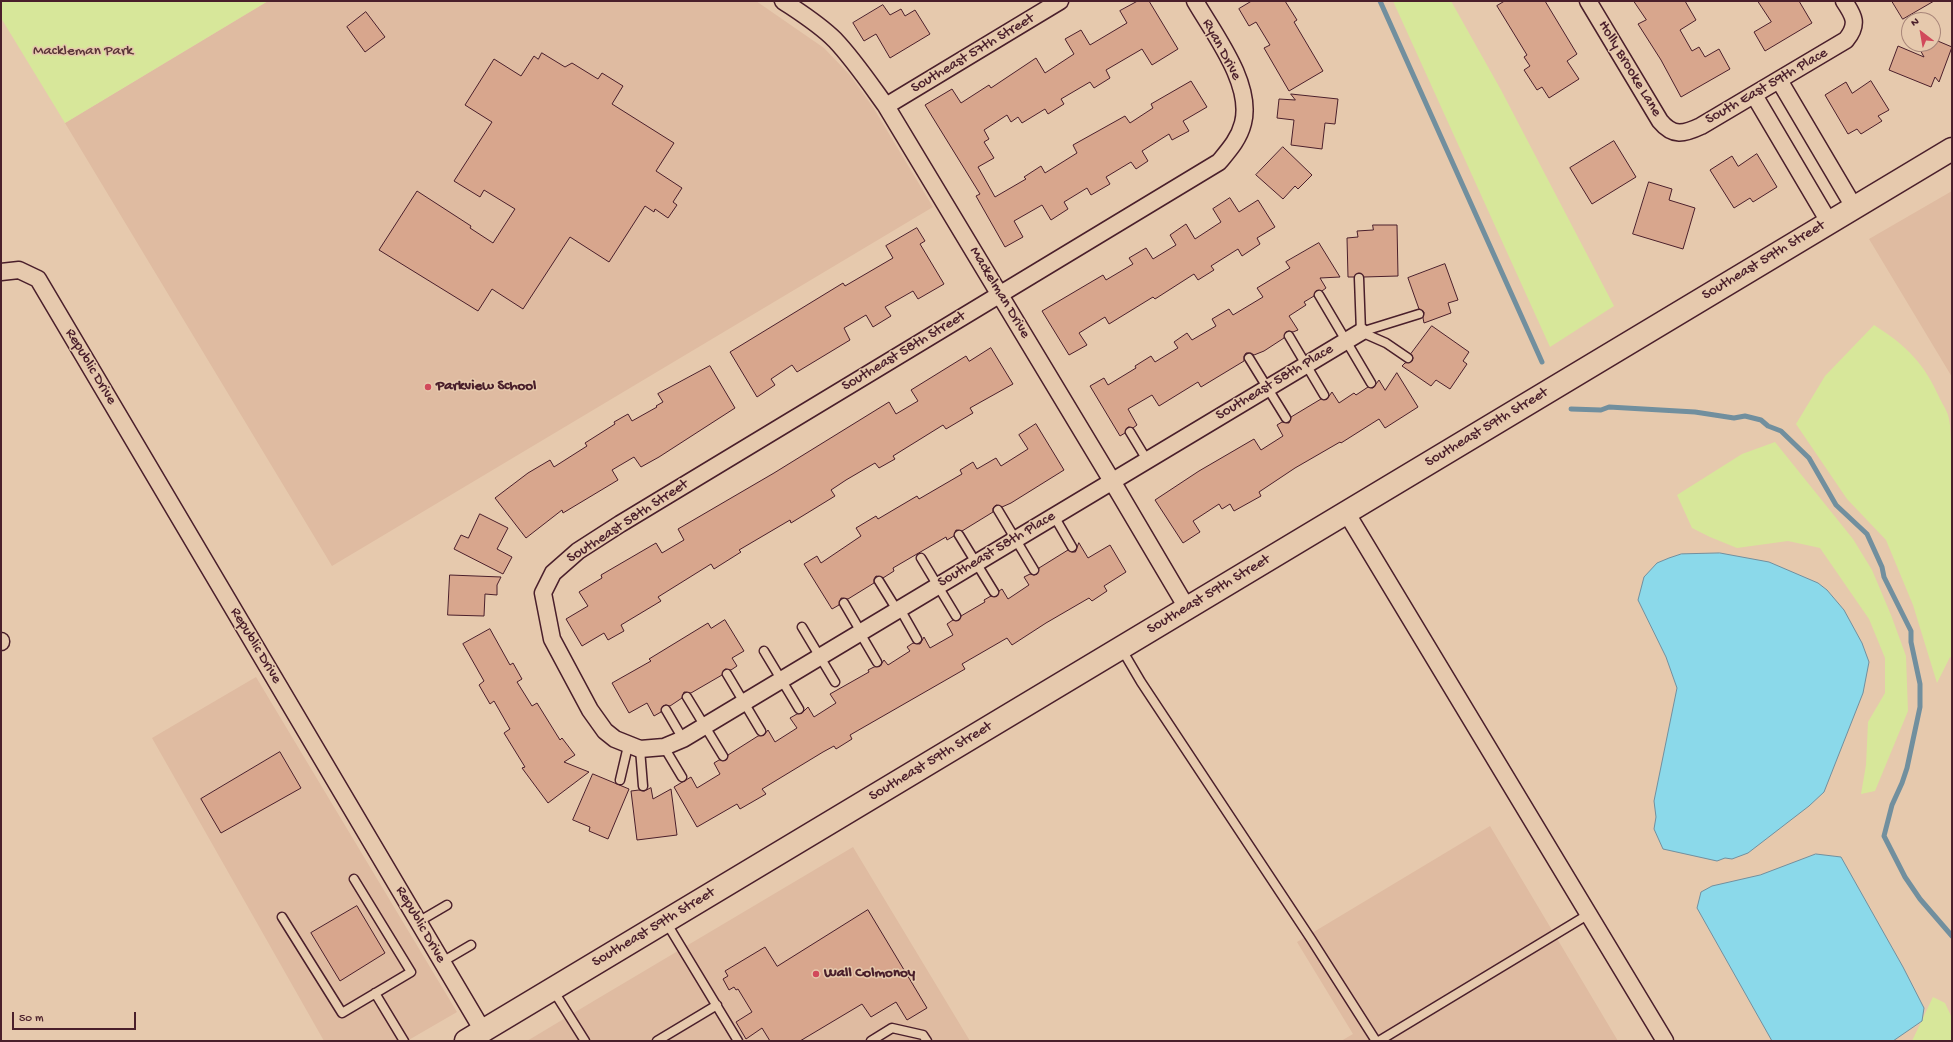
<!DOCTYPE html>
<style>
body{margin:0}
#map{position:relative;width:1953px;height:1042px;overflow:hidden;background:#e6c9ad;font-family:"Gochi Hand",sans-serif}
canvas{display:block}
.frame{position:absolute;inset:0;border:2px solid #4a1f2b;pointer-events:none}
.north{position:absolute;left:1901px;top:12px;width:40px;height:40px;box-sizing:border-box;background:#e6c9ad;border:1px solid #a88579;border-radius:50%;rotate:329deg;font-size:11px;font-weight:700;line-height:16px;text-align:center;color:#4a1f2b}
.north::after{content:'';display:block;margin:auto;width:14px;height:18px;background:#d1495b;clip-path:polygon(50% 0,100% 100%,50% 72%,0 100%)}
.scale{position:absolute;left:12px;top:1012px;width:124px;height:18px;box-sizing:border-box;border:2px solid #4a1f2b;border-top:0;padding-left:5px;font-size:12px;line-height:14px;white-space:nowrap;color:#4a1f2b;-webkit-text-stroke:3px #e6c9ad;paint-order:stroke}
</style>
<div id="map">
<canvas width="1953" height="1042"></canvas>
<div class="frame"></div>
<div class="north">N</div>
<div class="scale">50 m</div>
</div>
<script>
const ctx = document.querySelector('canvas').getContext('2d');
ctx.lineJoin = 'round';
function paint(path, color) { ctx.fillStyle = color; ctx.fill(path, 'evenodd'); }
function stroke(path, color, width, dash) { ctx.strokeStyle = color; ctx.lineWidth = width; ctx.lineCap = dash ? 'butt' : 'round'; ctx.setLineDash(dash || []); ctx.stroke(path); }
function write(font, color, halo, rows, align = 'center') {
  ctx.font = font + ' "Gochi Hand",sans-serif'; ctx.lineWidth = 3; ctx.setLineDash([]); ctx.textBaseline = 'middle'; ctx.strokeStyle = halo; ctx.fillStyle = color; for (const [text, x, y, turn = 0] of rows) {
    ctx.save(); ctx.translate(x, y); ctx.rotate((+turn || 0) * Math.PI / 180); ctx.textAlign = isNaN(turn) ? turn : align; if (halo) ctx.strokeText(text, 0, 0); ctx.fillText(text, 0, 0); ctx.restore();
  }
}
paint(new Path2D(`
 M268,1H756L824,48L850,75L873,107L933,207L332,566L65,123Z
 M1952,191V377L1869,239Z
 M256,677L457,1012L407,1041H324L152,738Z
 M1490,826L1618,1041H1341L1353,1034L1297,942Z
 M853,847L970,1041H527L592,1002Z`), '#dfbba1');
paint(new Path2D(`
 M1,1H268L65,123L1,18Z
 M1393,1H1451L1501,90L1614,306L1550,347Z
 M1874,325C1907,346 1924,363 1940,399C1943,405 1948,412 1949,419C1951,428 1950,437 1952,446V658L1950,657L1937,683L1913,605L1886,540L1847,499L1796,424L1825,376Z
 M1775,442L1853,539L1872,570L1891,615L1906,656L1908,711L1875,791L1861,794L1866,765L1868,722L1885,693V658L1869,619L1820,548L1788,541L1737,548L1710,537L1692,528L1677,495L1742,454Z
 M1933,997L1945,1003L1952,1018V1041H1912Z`), '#d7e79a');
const water = new Path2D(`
 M1720,553L1769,562L1818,583L1827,590L1844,610L1862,643L1869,662L1863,693L1824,792L1809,806L1748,853L1732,859L1725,858L1717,861L1663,849L1654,829L1656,817L1654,801L1677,688L1666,657L1638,600L1644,577L1657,563L1669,558L1681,554Z
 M1816,854L1841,857L1903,967L1924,1008L1922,1021L1893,1041H1772L1697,908L1701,892L1712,886L1760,875Z`);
paint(water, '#8bd9ea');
stroke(water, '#718f9e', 1);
stroke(new Path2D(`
 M1380,1L1542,362
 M1571,409L1601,410L1609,407L1695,412L1734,418L1745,416L1761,420L1768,426L1781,431L1809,458L1836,505L1867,534L1882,567L1884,577L1911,631V642L1920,684V707L1907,768L1902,783L1892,805L1884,836L1905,877L1920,899L1952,936`), '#718f9e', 5);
const building = new Path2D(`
 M1138,1H1149L1178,49L1152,65L1142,49L1106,70L1110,78L1094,88L1090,82L1061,99L1064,104L1048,114L1045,109L1022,123L1018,117L1011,122L1007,115L984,130L989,139L984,142L994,158L978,167L995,197L1026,179L1024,177L1041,166L1045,173L1077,153L1073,145L1125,116L1130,123L1153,108L1151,104L1191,81L1207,107L1183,121L1189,131L1172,140L1169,134L1142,151L1148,161L1136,169L1131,162L1106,177L1110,184L1091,195L1087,188L1064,202L1068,209L1051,220L1042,205L1014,221L1023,237L1005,247L976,196L980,194L925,105L952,89L961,103L989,85L991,88L1036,58L1045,73L1074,54L1065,39L1081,30L1090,45L1127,23L1120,11Z
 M1252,1H1285L1297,20L1294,22L1323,71L1289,91L1264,48L1270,45L1256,22L1249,26L1239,9Z
 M1505,1H1545L1577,54L1567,61L1579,79L1549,98L1542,87L1537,90L1524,70L1530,66L1524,57L1527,55L1497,6Z
 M1634,1H1685L1696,20L1680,30L1692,51L1699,47L1705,57L1719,49L1730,69L1681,97L1661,60L1638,24L1646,20Z
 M1758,1H1799L1812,23L1765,51L1754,32L1771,22Z
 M1892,1H1934L1903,19Z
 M883,5L890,15L901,9L905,16L915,10L930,34L890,58L876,34L864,41L853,23Z
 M366,12L385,37L365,52L347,27Z
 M1933,39L1952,47L1939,82L1935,77L1931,87L1889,70L1898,46L1924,57L1917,44H1933Z
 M542,53L565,67L572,63L598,79L602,73L623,86L612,104L674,143L656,171L682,188L673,202L677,205L668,218L655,209L654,212L645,206L609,262L570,237L523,309L492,289L478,311L379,250L417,191L471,226L470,228L493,243L515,209L484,190L480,197L454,181L492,122L465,105L494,59L521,76L534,56L538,59Z
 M1871,81L1889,110L1878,116L1882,121L1861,134L1857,129L1848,134L1825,95L1846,82L1852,93Z
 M1291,94L1338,99L1335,124L1325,123L1322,149L1291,145L1294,120L1277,118L1279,99L1295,100Z
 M1614,141L1636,177L1592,204L1570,168Z
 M1283,147L1312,175L1298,189L1295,186L1283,199L1256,175Z
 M1757,154L1777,187L1753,202L1750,198L1734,208L1710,170L1732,156L1738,166Z
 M1649,182L1672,189L1669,200L1695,208L1683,249L1633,234Z
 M1230,198L1239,212L1258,200L1275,227L1257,238L1260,244L1242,256L1238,249L1211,266L1214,270L1198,280L1194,274L1155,299L1153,297L1109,324L1105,317L1079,333L1087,345L1069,355L1042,311L1103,275L1106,280L1133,264L1129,258L1146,248L1153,259L1176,245L1170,235L1186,224L1195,239L1221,222L1213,209Z
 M1373,225H1397L1398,276L1364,277L1359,273L1354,277H1348L1347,238L1358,237L1357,231L1373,230Z
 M917,228L925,241L920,244L944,284L918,299L913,291L885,307L891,316L873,327L866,315L844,328L850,340L797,372L792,365L771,379L775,385L757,397L730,352L843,283L845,286L893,258L886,246Z
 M1319,243L1340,277L1320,278L1326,288L1322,291H1316L1314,296L1304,302L1306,305L1289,316L1298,330L1293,332L1289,331L1286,332L1284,338L1264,351L1254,355L1251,353H1246L1244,356V361L1201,387L1198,382L1159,406L1152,395L1128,409L1137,425L1133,428L1128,427L1125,433L1120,436L1090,386L1104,378L1108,385L1136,368L1135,366L1151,356L1155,362L1178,348L1174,342L1187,333L1192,340L1216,326L1212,319L1229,309L1233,315L1263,297L1257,288L1290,268L1286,262Z
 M1445,264L1458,300L1448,303L1451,313L1424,323L1423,318L1424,312L1419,309L1408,278Z
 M1432,326L1469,352L1463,361L1467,364L1450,389L1436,380L1431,386L1402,366L1405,363L1412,361L1413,358L1411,354Z
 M991,348L1013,384L970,408L973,413L946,429L943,425L893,456L895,459L879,468L875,463L846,480L831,490L835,496L791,523L790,520L739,550L741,552L714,569L711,564L658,597L661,601L621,625L624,631L608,640L604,633L582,646L566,619L588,606L579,592L602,578L601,575L656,543L662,553L684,540L678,529L774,473L889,402L896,414L918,401L911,390L966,356L969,361Z
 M710,366L735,408L659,457L641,467L634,457L612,470L618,480L563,513L562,510L526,538L495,498L528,473L550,460L554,467L587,446L585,443L615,424L614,422L628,414L632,421L657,407L656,406L663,402L658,394Z
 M1397,373L1418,407L1385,428L1379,419L1341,443L1340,442L1295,468L1259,492L1261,496L1234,511L1230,504L1222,509L1219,504L1193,521L1200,532L1183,543L1155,500L1199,471L1254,439L1261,450L1283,436L1277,425L1282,422L1289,423L1291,417L1321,399H1327L1332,392L1339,403L1354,393L1356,395L1368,387L1373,388L1379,380L1385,390Z
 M1036,424L1064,470L1011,503L1002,507L996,505L993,508V512L962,531L956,530L954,536L947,540L946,537L893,568L894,571L883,578L876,576L874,579V583L848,599L841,598L839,605L832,609L804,564L817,556L821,563L861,536L856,528L876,516L878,519L917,496L919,499L962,474L960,470L973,462L977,469L996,458L1001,466L1028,449L1019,435Z
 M480,514L508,528L497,549L512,557L503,574L454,549L461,535L468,538Z
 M1079,543L1088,558L1110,545L1126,572L1104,586L1107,591L1092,601L1089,598L1046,623L1012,645L1007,638L962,664L965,669L850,735L852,739L836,749L834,746L823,752L762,789L766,794L740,809L737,804L697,827L674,787L691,777L697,788L720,774L714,763L719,760H726L728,755L758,736L764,735L768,730L775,742L797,728L790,718L797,714L802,713L808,707L814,717L836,703L830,694L869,672L868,670L874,667L880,666L884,660L888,665L910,651L907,647L913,643L920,644L924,637L930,648L953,635L947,624L953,620H959L961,616L985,602L984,600L991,596H997L999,591L1002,589L1008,599L1029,585L1024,577L1030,574L1034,575L1037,574L1039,568L1068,550L1072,552H1075Z
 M450,575L501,577L497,585V595L485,594L484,616L448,615Z
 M725,620L744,651L732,658L737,666L731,670L725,669L722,675L691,693L684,692L682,698L670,706L666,705L663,706L661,712L654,716L647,703L629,713L612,683L651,661L649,659L708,623L711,628Z
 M490,629L510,665L513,663L522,679L517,682L532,706L537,703L560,740L562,738L575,755L564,762L589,772L548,803L522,768L525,767L504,733L510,729L494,701L490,704L479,685L484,681L463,644Z
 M280,752L301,788L221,833L201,799Z
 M593,774L629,789L608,839L589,831L590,827L573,820Z
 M651,788L653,799L671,789L677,835L637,840L631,791L639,790L644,791Z
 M357,906L385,953L340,981L311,933Z
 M868,910L927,1008L907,1020L896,1002L871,1017L862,1004L800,1041H770L762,1028L746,1039L736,1022L752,1012L738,989L736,990L734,987L729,990L723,979L728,976L725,971L765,947L777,966Z`);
paint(building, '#d8a68d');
stroke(building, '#4a1f2b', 1);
const service = new Path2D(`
 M1359,278L1361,332L1386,343L1408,358
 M1319,295L1371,383
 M1361,332L1419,314
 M1289,336L1324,395
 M1249,358L1286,418
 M1130,432L1147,460
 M998,510L1034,570
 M1054,516L1072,547
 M959,535L994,592
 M921,558L956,616
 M879,581L897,610
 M844,603L861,632
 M900,609L917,639
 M802,627L835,682
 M860,633L877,662
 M1121,648L1141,682L1311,939L1376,1041
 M764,651L799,709
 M727,674L761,731
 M687,697L723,756
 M666,710L683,739
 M664,747L682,777
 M640,749L643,786
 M620,780L628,746
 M282,917L342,1013L411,972L354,879
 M418,922L447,905
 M666,922L738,1041
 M442,962L471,945
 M553,990L585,1041
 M375,993L404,1041
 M657,1041L717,1005
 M871,1041L892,1028L923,1035L927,1041
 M1379,1041L1589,914`);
const minor = new Path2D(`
 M783,1C801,13 819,24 835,40C854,60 870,84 886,106L1112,481L1187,608
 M1195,1C1214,34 1253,84 1243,123C1239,139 1229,150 1219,162L620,524L578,551L553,573L543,593L552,639L590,710L605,731L615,739L640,749L664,747L683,739L1361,332
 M1588,1L1660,121C1673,137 1684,134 1701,126L1846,40C1859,24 1854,16 1844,1
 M1779,80L1854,207
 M1754,95L1829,222
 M886,106L1060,1
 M1,272L19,270L38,279L483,1031
 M1346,512L1665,1041
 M1,641V642`);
const secondary = new Path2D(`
 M466,1041L1952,149`);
stroke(service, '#4a1f2b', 11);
stroke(minor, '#4a1f2b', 19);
stroke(secondary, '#4a1f2b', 25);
stroke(service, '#e6c9ad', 8);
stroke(minor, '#e6c9ad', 16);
stroke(secondary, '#e6c9ad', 22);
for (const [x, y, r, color] of [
 [428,387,4,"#d1495b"],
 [816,974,4,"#d1495b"]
]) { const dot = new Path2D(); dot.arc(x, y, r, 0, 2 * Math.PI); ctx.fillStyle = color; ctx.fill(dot); stroke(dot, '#e6c9ad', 1.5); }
write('15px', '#4a1f2b', '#e6c9ad', [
 ["Ryan Drive",1221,50,62],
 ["Southeast 57th Street",973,54,-31],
 ["Holly Brooke Lane",1629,69,59],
 ["South East 59th Place",1767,87,-30],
 ["Southeast 59th Street",1764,261,-31],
 ["Mackelman Drive",999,293,59],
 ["Southeast 58th Street",904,352,-31],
 ["Republic Drive",90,367,59],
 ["Southeast 58th Place",1275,383,-31],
 ["Southeast 59th Street",1487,428,-31],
 ["Southeast 58th Street",628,522,-33],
 ["Southeast 58th Place",997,550,-31],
 ["Southeast 59th Street",1209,595,-31],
 ["Republic Drive",255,646,59],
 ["Southeast 59th Street",931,762,-31],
 ["Republic Drive",420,925,60],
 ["Southeast 59th Street",654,928,-31]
]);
write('15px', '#583336', '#e6c9ad', [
 ["Mackleman Park",83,52]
]);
write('bold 15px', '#4a1f2b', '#e6c9ad', [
 ["Parkview School",436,387],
 ["Wall Colmonoy",824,974]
], 'left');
</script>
